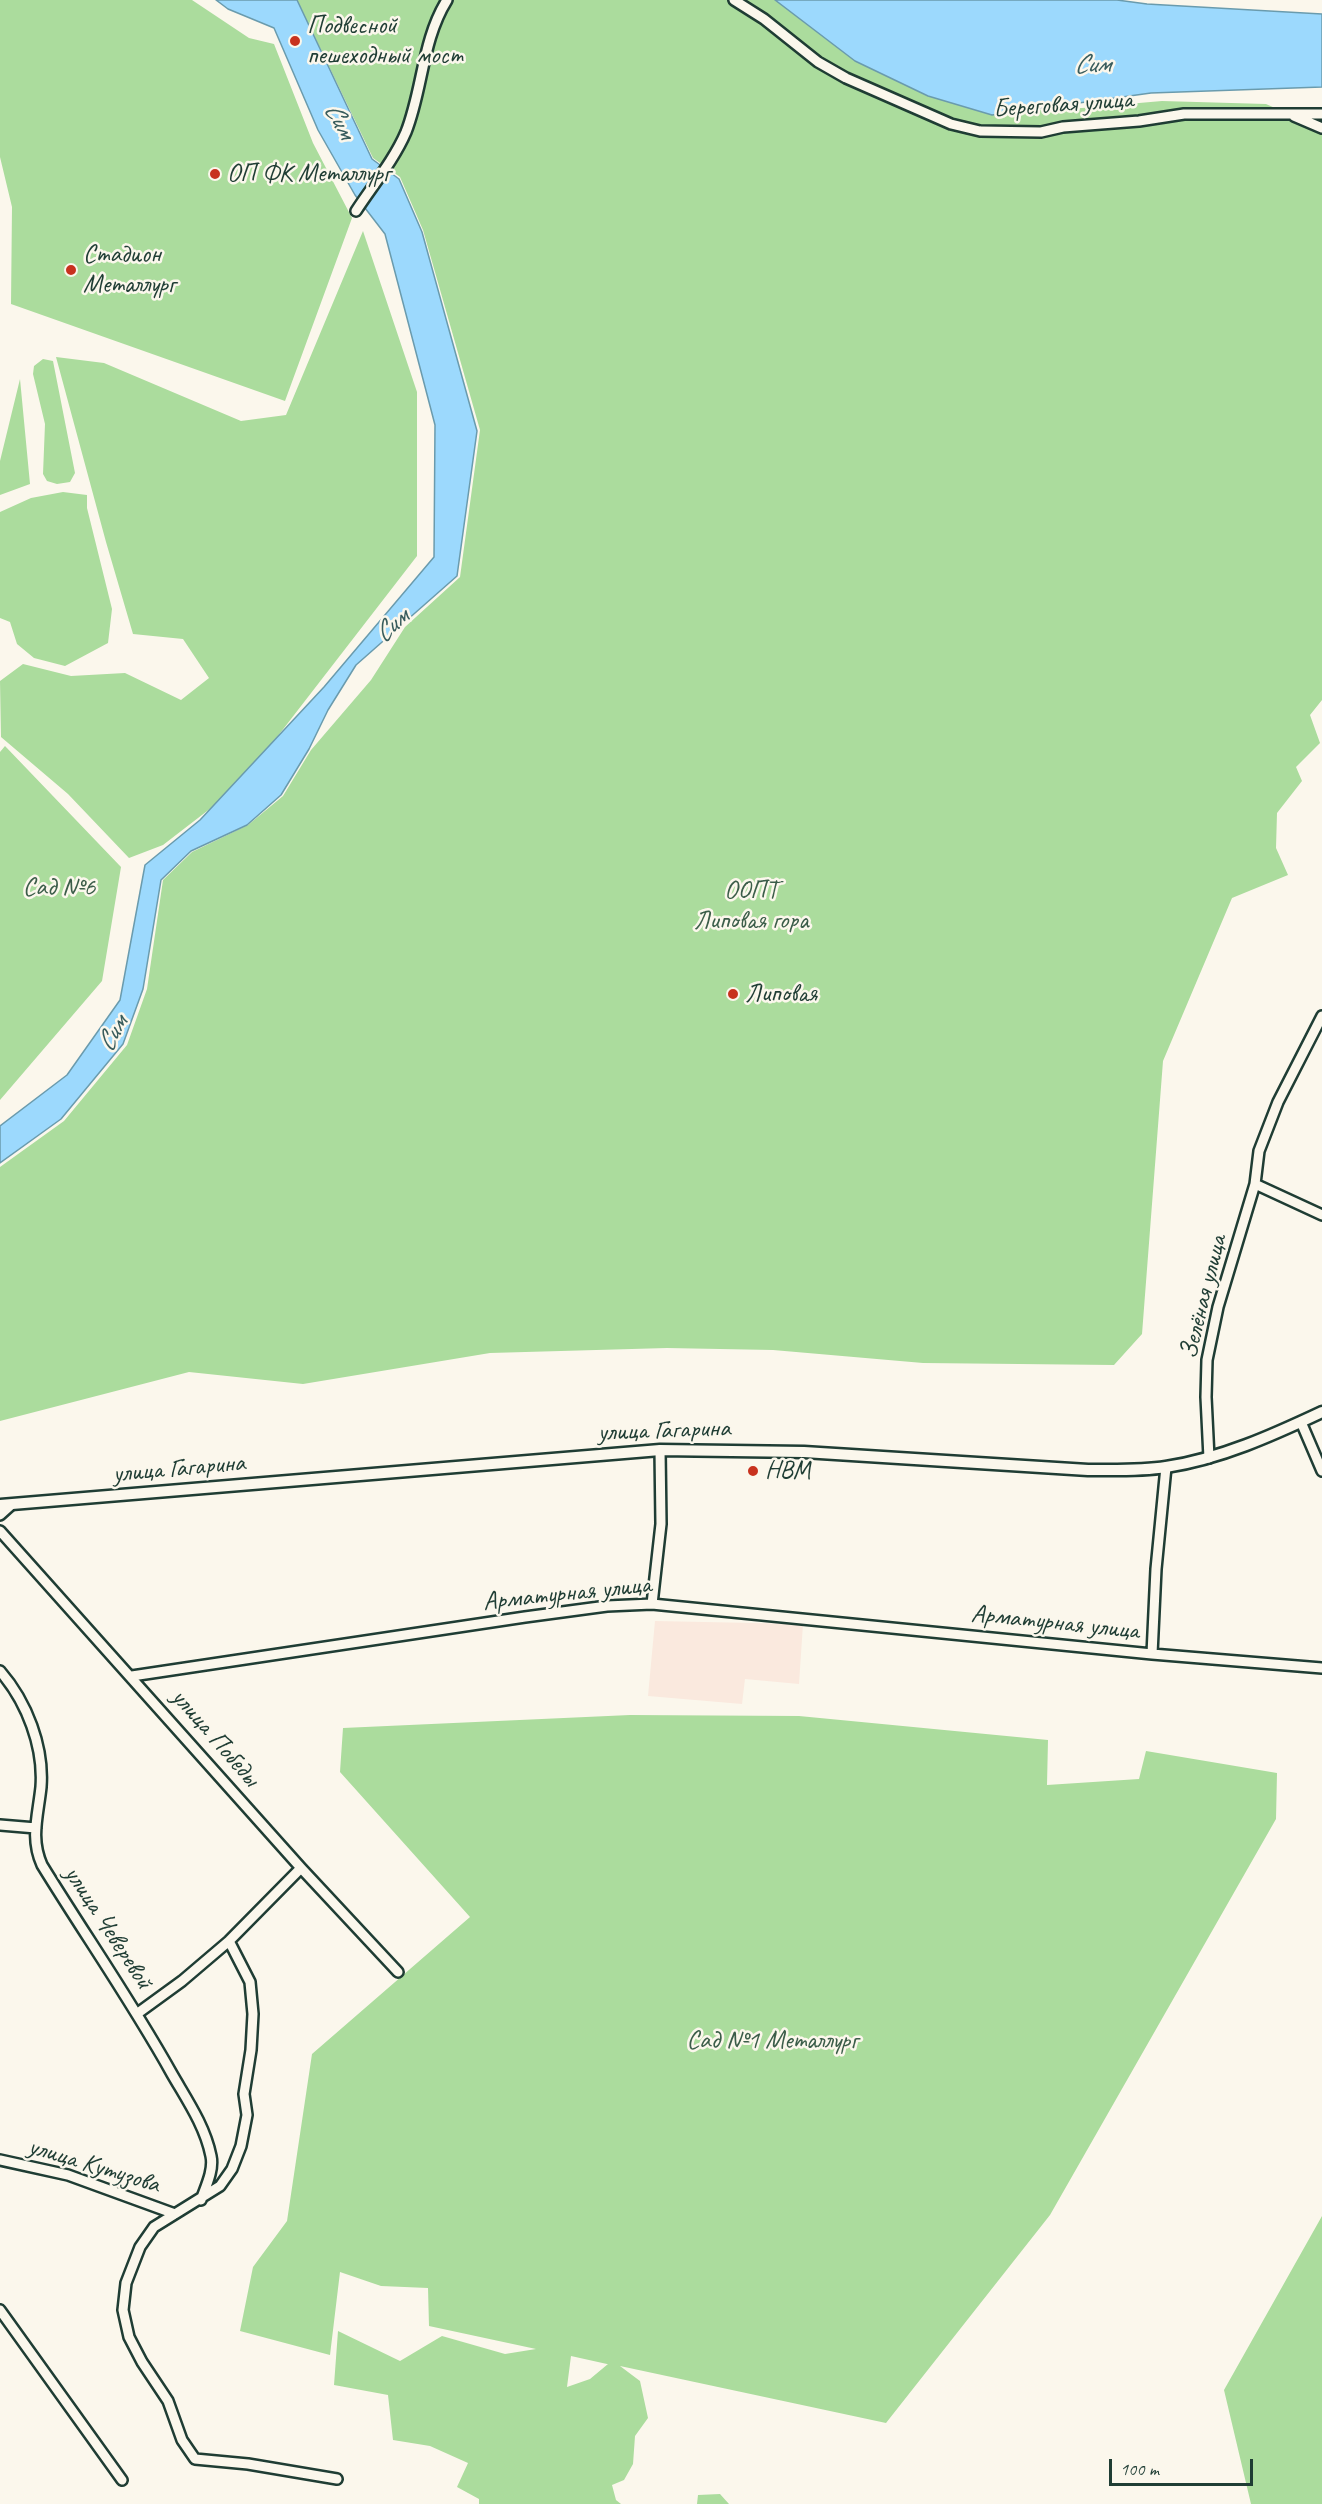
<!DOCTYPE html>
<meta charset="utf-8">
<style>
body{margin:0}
#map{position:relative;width:1322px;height:2504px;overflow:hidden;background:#fbf7ec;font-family:Caveat,sans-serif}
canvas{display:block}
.scale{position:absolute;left:1109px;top:2459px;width:144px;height:27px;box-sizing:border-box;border:3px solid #1f3d34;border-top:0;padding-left:8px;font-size:18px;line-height:21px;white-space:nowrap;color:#1f3d34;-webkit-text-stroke:4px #fbf7ec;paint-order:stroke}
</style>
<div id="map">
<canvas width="1322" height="2504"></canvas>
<div class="scale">100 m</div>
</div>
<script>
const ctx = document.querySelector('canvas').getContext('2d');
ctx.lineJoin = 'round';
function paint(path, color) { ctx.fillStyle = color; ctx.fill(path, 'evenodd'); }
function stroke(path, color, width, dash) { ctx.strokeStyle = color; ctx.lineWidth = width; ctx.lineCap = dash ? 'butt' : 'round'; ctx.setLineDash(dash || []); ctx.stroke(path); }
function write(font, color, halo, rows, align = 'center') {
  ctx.font = font + ' Caveat,sans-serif'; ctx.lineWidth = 5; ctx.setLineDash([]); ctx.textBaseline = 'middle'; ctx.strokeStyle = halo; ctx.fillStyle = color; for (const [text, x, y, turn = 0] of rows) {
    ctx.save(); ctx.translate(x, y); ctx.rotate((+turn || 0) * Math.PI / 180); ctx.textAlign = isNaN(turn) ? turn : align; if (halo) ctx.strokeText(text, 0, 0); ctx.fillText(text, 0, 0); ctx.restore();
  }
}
paint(new Path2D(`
 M655,1621L803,1624L799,1684L745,1679L742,1704L648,1696Z`), '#fae9de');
paint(new Path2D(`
 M0,0H192L249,38L274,44L313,143L352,218L285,401L11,304L12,207L0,157Z
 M297,0H791L999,111L1082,108L1162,101L1266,104L1322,129V700L1310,715L1320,743L1296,767L1302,781L1277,813L1276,848L1288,875L1232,898L1163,1061L1142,1334L1114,1365L923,1363L773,1350L667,1348L490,1353L303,1384L189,1372L0,1421V1167L64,1121L127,1045L147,989L163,880L192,852L248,825L283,796L311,750L371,680L405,627L460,577L480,430L423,230L400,177L373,158Z
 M363,231L417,392V556L250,772L211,808L163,845L129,858L68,794L1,737L0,681L23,664L71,676L125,673L181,700L209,678L183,639L133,634L106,542L56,357L104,363L241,421L286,415Z
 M43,359L53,361L75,473L70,482L57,484L47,481L43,474L45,424L33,374L34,366Z
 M20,379L30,484L0,495V461Z
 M63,492L87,495V508L112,609L108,643L65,666L34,658L17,644L10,622L0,618V512L31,498Z
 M5,746L121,867L102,981L0,1100V752Z
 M630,1715L799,1716L1048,1740L1047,1785L1139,1779L1146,1751L1277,1773L1276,1819L1050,2215L886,2423L620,2366L640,2381L648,2418L635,2436L633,2464L624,2480L612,2485L616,2500L621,2504H479V2499L457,2487L468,2463L430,2446L393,2440L388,2395L334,2385L338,2331L400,2361L442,2336L505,2354L536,2349L429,2326L428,2288L381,2286L340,2272L330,2355L240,2331L253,2267L287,2221L312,2054L470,1917L340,1772L343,1728ZM571,2356L607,2364H608L590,2379L567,2387Z
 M1322,2216V2504H1251L1224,2390Z
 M720,2494L729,2504H697L698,2495Z`), '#abdc9d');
const water = new Path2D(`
 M216,0H297L372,159L399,179L422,232L477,431L457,576L356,665L328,710L309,749L281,795L247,825L191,851L161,880L143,989L123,1044L61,1119L0,1163V1126L67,1075L120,1000L145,865L200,820L324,687L434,557L435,425L385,234L355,195L318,130L274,28L228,9Z
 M775,0H1117L1147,4L1322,14V87L1151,93L992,115L928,96L855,61Z`);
paint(water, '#9cd9fd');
stroke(water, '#6a9bad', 1.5);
const minor = new Path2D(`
 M734,0L764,19L818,62L846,78L951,124L980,131L1041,132L1063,127L1139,121L1184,114H1322
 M1294,116L1322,128
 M356,211C373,185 394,160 406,132C423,89 422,40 447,0
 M1255,1184L1322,1215
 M1301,1422L1322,1471
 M1209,1458L1206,1397L1207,1360L1218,1307L1255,1184L1259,1151L1278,1102L1322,1016
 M0,1515L10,1506
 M0,1531L301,1868L398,1972
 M652,1604L661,1524L660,1450
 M1152,1654L1156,1569L1166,1467
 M0,1671C27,1702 44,1747 41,1787C38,1816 30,1838 42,1865C85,1935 132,2002 172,2074C187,2100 205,2126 211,2156C214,2170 206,2186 201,2200
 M132,1676L525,1617L607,1606L652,1604L1152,1654L1322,1668
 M0,1825L36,1828
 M229,1941L250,1982L253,2014L251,2050L244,2094L247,2115L241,2146L232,2169L220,2186L154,2227L140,2247L126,2283L123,2310L129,2337L142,2362L168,2401L182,2440L195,2459L248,2464L337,2479
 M138,2013L182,1981L229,1941L301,1868
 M0,2160L68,2175L175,2214
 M0,2310L122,2480`);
const tertiary = new Path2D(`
 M0,1505L660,1450L804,1452L1088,1470C1114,1470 1141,1471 1166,1467C1220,1459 1273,1435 1322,1412`);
stroke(minor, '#1f3d34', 14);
stroke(tertiary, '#1f3d34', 15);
stroke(minor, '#fbf7ec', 9);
stroke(tertiary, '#fbf7ec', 10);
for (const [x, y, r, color] of [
 [295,41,6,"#c8321e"],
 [215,174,6,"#c8321e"],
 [71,270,6,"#c8321e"],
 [733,994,6,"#c8321e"],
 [753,1471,6,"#c8321e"]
]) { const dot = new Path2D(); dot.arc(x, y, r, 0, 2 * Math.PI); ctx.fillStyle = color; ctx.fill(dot); stroke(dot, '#fbf7ec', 2); }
write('26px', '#1f3d34', '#fbf7ec', [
 ["Подвесной",307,26],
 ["пешеходный мост",307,56],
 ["ОП ФК Металлург",227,174],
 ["Стадион",83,255],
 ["Металлург",83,285],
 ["Липовая",745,994],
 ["НВМ",765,1471]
], 'left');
write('26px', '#1f3d34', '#fbf7ec', [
 ["Береговая улица",1063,105,-4],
 ["Зелёная улица",1204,1297,-76],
 ["улица Гагарина",664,1431,-2],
 ["улица Гагарина",179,1469,-5],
 ["Арматурная улица",567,1594,-6],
 ["Арматурная улица",1055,1623,6],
 ["улица Победы",215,1738,49],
 ["улица Чеверевой",108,1928,57],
 ["улица Кутузова",94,2166,17]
]);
write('26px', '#3b5d49', '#fbf7ec', [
 ["Сад №6",59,888],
 ["ООПТ",751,891],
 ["Липовая гора",751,921],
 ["Сад №1 Металлург",772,2041]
]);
write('italic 27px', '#385c5c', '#fbf7ec', [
 ["Сим",1092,65,-1],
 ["Сим",339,121,62],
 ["Сим",392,626,-42],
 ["Сим",113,1034,-61]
]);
</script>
